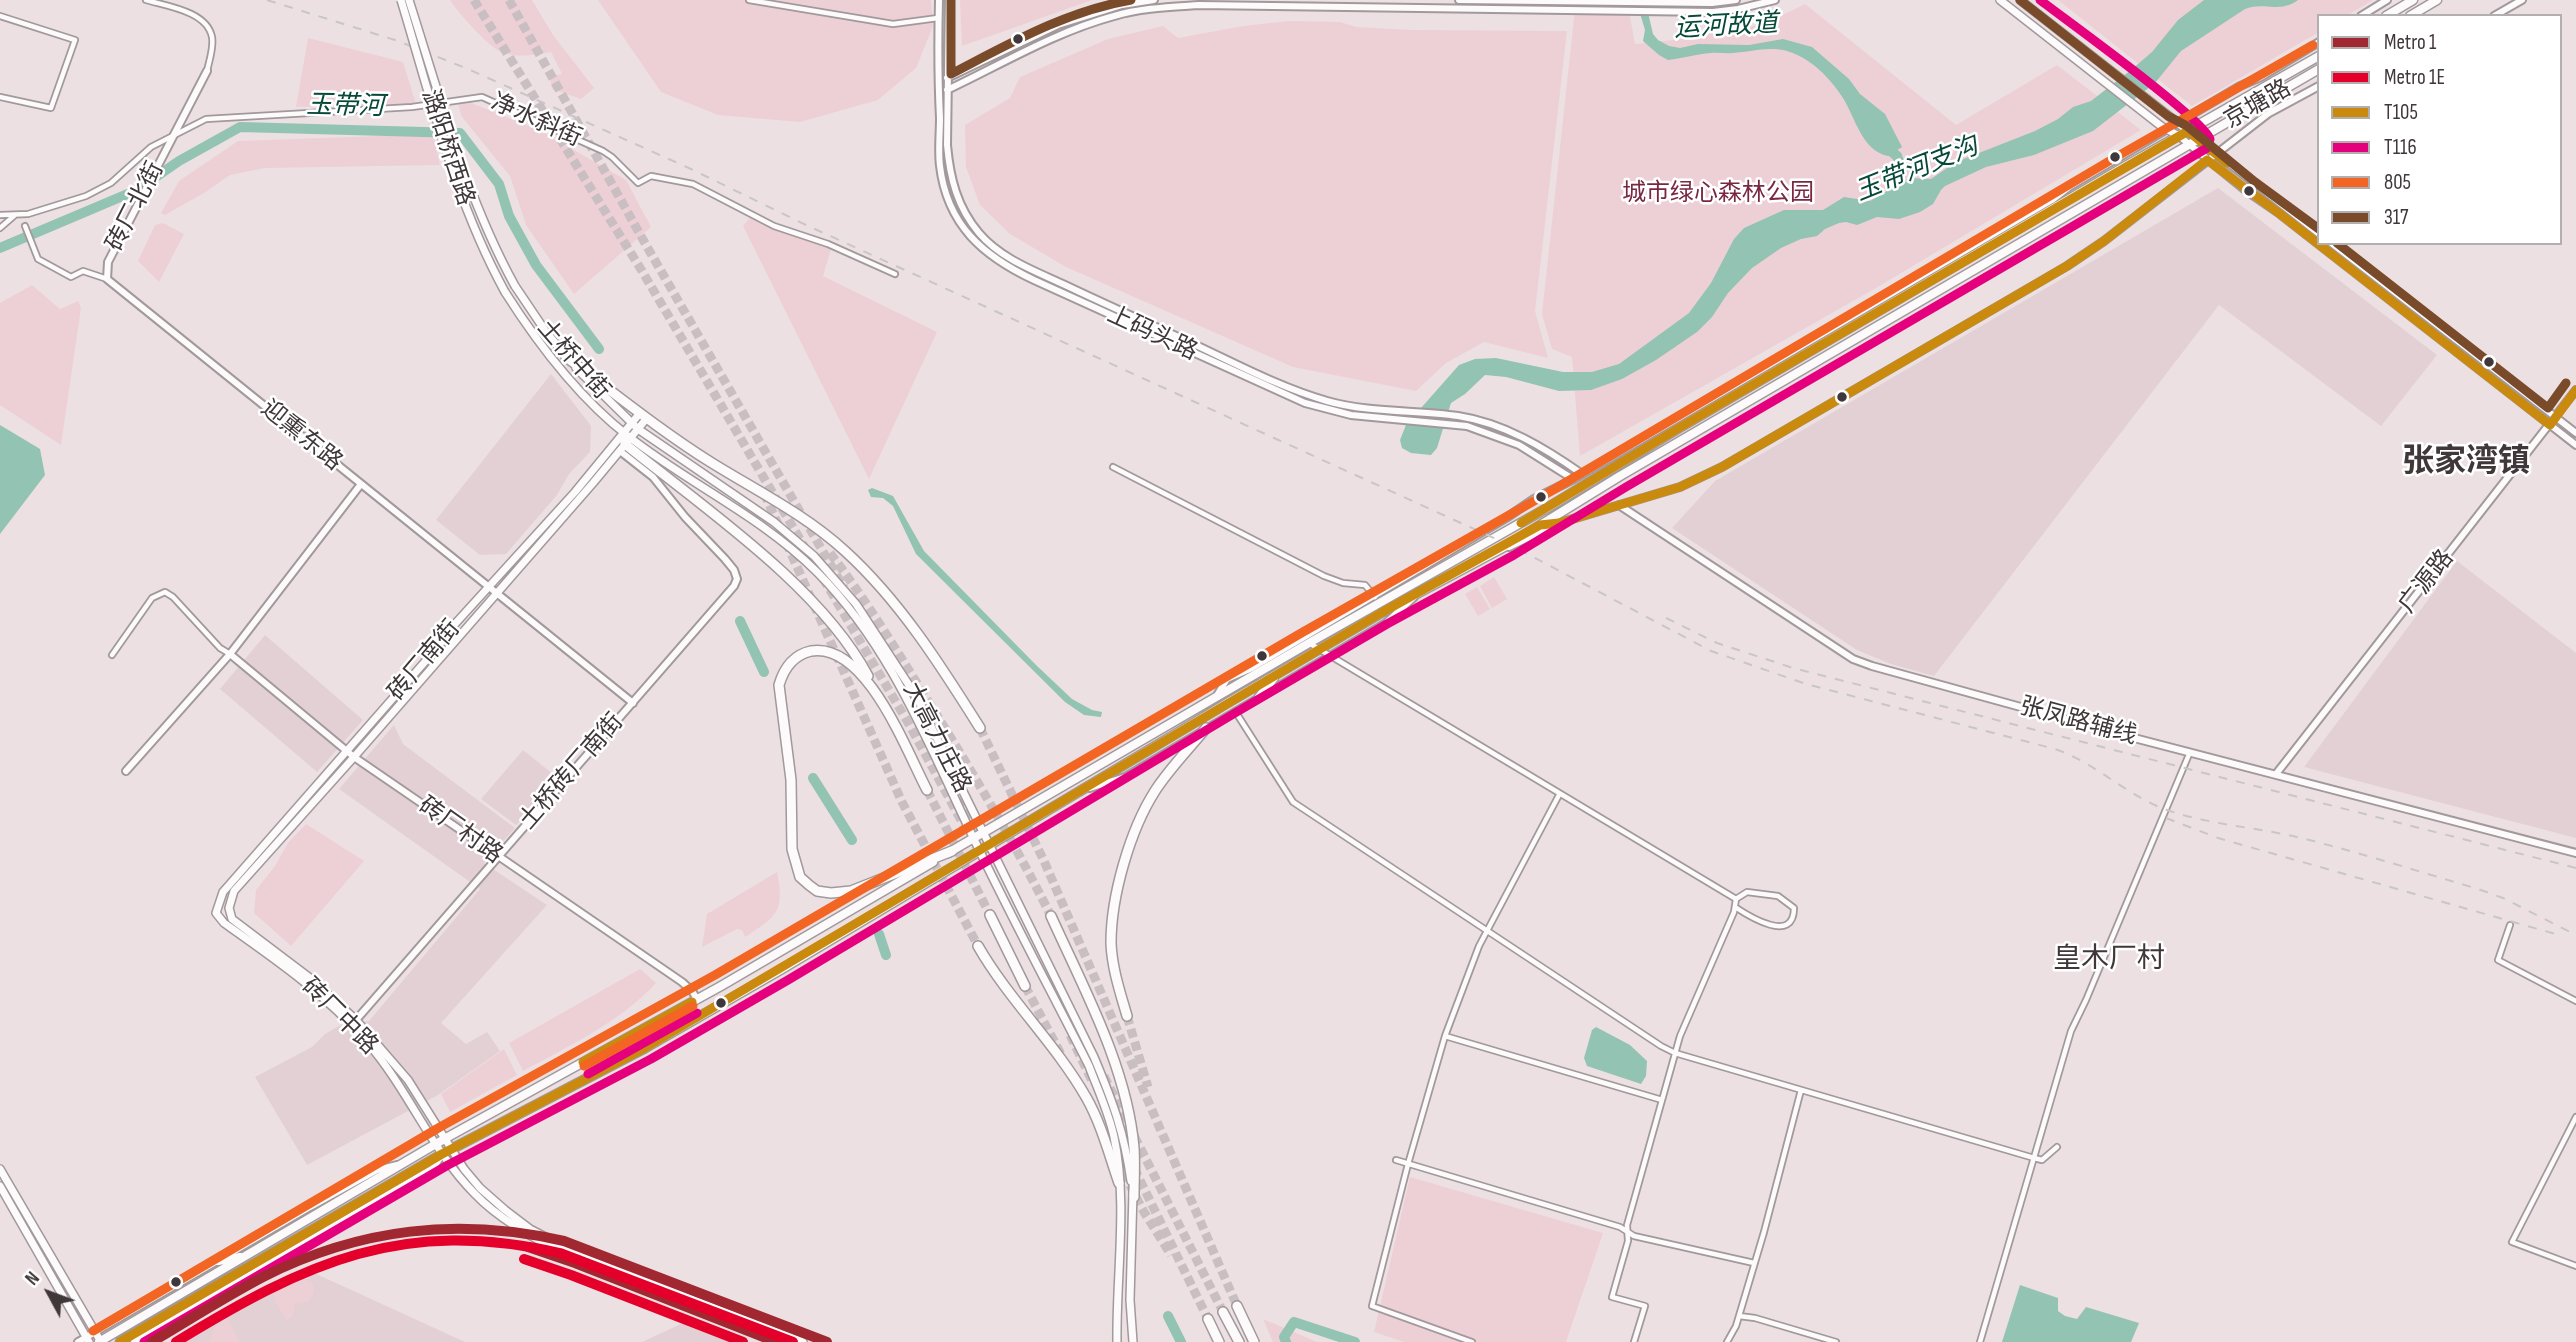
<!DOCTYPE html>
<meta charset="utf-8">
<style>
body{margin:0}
#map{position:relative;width:2576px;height:1342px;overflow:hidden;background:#ece0e3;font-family:"Sofia Sans Condensed",sans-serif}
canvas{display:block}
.legend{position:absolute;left:2317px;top:14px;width:245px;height:231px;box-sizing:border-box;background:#fff;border:2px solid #b2afb0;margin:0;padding:9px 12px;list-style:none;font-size:21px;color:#3f3739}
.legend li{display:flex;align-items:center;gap:14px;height:35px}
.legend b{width:35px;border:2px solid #b2afb0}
.north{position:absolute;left:14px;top:1258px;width:70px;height:70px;-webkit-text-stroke:5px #fff;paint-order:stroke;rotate:311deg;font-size:19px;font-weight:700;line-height:28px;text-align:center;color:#3f3739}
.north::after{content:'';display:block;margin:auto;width:24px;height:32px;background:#3f3739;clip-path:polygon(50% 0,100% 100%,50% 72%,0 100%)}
</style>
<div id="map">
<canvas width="2576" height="1342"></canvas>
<ul class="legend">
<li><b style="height:9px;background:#a12830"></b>Metro 1</li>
<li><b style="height:9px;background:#e4002b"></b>Metro 1E</li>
<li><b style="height:9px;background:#c98a0e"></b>T105</li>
<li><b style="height:9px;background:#e5007d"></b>T116</li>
<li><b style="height:9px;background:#f26522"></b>805</li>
<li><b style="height:9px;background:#7a4b2a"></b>317</li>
</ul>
<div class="north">N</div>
</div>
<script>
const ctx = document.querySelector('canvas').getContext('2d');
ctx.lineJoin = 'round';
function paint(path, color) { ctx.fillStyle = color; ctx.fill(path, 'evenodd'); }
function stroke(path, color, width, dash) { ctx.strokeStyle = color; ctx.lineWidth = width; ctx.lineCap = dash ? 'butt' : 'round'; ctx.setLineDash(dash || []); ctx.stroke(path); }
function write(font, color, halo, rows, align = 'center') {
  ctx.font = font + ' "Sofia Sans Condensed","Noto Sans SC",sans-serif'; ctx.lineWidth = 5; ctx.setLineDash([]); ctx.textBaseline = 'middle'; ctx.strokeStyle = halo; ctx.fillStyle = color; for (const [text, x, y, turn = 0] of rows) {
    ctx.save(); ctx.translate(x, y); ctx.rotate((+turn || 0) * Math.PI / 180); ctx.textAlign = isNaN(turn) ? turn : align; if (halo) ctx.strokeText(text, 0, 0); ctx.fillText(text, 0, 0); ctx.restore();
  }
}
paint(new Path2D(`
 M2218,188L2437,355L2381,426L2219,305L1934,676L1891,664L1857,650L1672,528L1715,481Z
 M551,374L591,426L590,452L569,474L557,495L506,554L480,555L436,520Z
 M2457,561L2576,653V838L2304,767Z
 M265,635L363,720L317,772L220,689Z
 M394,725L403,744L515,828L484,863L547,905L441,1023L466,1044L487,1032L500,1051L438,1095L307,1165L255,1077L312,1047L325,1034L339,1026L369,1021L480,889L339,789Z
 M523,750L558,778L516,825L481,799Z
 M312,1272L465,1342H184L262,1293L265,1297L301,1277L308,1279Z
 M683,1323L721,1335L741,1342H642Z`), '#e3d0d4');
paint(new Path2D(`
 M450,0H532L553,35L594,88L581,99L552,89L550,76L562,74L551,52C535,55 516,58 501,52C489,47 457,12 450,0Z
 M598,0H931L933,26L916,68L878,100L800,122L718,115L661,92Z
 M960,0H1092L962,46Z
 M1576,0H1627L1635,44L1674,40L1764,24L1805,4L1956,125L2057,65L2141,130L1876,288L1580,456L1572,357L1552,349L1542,314Z
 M2058,0H2373L2346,16H2319V32L2192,106Z
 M1289,21L1340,22L1356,27L1412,30L1567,31L1535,311L1548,358L1484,342L1446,363L1416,391L1293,367L1066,267L1010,234L980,205L966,167L965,125L1010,98L1020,77L1108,39L1163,26L1178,38L1243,26Z
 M308,38L403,62L416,104L296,107Z
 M456,97L539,130L626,180L651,227L574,294L526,225L510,176L462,117Z
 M433,134L440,165L265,168L230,175L204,193L165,215L161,213L179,181L238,141Z
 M750,218L831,249L823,276L937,332L869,479L743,226Z
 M163,223L184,234L159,282L138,261L155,225Z
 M32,285L60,309L78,301L81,308L61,445L0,405V303Z
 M1494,577L1507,599L1492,608L1480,586Z
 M1477,587L1490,609L1478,616L1465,594Z
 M306,824L364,861L291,946L254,913L256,890L275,866L288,843Z
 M777,872C785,912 777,916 745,937L742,930L737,929L702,947L707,914Z
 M640,969L656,983C620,1022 569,1046 523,1071L509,1043Z
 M504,1049L517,1075L450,1112L441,1094Z
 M1410,1177L1603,1233L1566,1342H1404L1374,1332Z
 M301,1277L313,1284L314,1292L308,1302L295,1304L293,1316L287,1320L275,1302L274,1292Z
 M227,1318L240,1342H209L215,1327Z
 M1263,1319L1317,1342H1273Z`), '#edd0d6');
paint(new Path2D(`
 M1636,0H1645L1653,34L1658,40L1669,46L1680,48L1698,44L1749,45L1783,39L1812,47L1849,79L1860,94L1885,114L1902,147L1888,156C1862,151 1855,117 1843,98C1830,78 1811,58 1787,51C1769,46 1750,52 1733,53C1726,54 1718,52 1711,53C1697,54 1683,58 1668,60L1659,55L1643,41L1645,30Z
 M2204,0H2298C2279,14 2264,1 2245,9L2181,51L2155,83L2093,131L2034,155L1986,167L1945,186L1941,190L1933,204L1920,212L1899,219L1877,217L1857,225L1846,222L1839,223L1825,229L1817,236L1801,239L1781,248L1752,268L1728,293L1712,317L1697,332L1656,360L1622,379L1591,390L1559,391L1506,377L1485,375L1465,394L1451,403L1437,448L1431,455L1411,453L1402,448L1400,440L1406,425L1459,365L1475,359L1496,358L1563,372H1592L1619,364L1689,313L1711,283L1734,239L1744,228L1784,210H1823L1844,197L1870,201L1909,178L1931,179L1956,162L2035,131L2058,119L2073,107L2091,101L2131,70L2152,52L2178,20Z
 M0,425L40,449L45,475L0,534Z
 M872,488L893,496L924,551L1036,665L1072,699L1092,710L1102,712L1101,717L1084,715L1065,702L916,554L893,506L883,498L871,497L868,490Z
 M1596,1027L1630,1045L1647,1061L1646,1076L1641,1084L1587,1066L1584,1058L1592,1030Z
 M2020,1285L2058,1298V1311L2065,1316L2077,1319L2086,1307L2139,1323L2131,1342H2002Z`), '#93c3b3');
stroke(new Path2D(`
 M1882,144L1897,156L1901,167
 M0,248L137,190L179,161L240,127L460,133L499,184L509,216L536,265L599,349
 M740,621L764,672
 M813,778L852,840
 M879,934L886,955
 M1168,1316L1181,1342
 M1286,1342L1284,1337L1294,1322L1355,1342`), '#93c3b3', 10);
stroke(new Path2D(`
 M474,0L642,271L910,726L969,835
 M509,0L646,245L844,588
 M764,493L902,802L978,946
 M830,553C866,600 897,651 928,701C972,771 1014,842 1051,916
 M980,728L1044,861L1237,1306
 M941,762L979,829
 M927,790L990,915
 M1025,986L1062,1056
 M1127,1016L1148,1087
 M1070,1035L1093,1083
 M1104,1076L1223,1312
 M1117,1161L1144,1212L1171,1255
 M1134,1168L1208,1319`), '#c9bec1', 9, [9, 4.5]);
const minor = new Path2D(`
 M146,0C166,6 207,11 212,37C214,48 209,61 207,71
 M749,0L893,24L938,18
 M0,16L75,40L51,108L0,97
 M0,215L28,214L86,196L111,183L151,147L206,119L412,107L482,97L603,151L612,157L638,183L651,176L693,184L774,226L828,244L895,274
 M25,226L38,259L71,277L83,271L107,279
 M0,228L15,215
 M1113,467L1324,576L1343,583L1365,585L1375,597
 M1309,643L1736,899
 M112,655L152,598L165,592L173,597L220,648L230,654
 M1235,711L1293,802L1661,1046L1675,1053L2034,1158L2042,1160L2057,1147
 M1735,907C1750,917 1794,944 1794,908L1778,896L1747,892L1736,899
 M2510,925L2498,960L2576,1001
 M1445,1036L1662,1100
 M2576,1117L2512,1242L2576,1266
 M1396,1160L1620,1227L1634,1236L1754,1263
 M1739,1316L1755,1318L1836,1342
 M1472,1342L1372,1306L1408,1164L1445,1036L1479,946L1559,795
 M1634,1342L1645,1306L1612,1297L1628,1241L1627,1225L1680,1036L1734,912L1736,899
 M1727,1342L1736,1326L1764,1232L1801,1090
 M1980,1342L2071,1031L2086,1000L2190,752`);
const tertiary = new Path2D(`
 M2361,16L2387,0
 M2494,16L2522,0
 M207,71L108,262L107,279L633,703
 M1619,505L1853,659L1872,666L2115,733L2576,853
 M1544,524L1559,523L1680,487L1722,467L2067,266L2104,241L2269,113L2319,86
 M1509,547L1553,526
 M230,654L354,757L682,982L692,991L697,999
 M1216,697L1227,679L1252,668L1506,518L1534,499L1576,478L2052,200L2069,187L2240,86L2261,77L2319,42
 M126,771L230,654L361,484
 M2276,774L2576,390
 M1090,788L1125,777L1386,623L1414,597
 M356,1020L734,586L737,579L734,570L725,559L685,517L653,477L620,451
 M78,1342L310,1207L377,1170L397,1165
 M134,1342L433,1168L442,1155`);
const secondary = new Path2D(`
 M939,0C938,39 938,79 940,118C940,134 938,150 940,166C947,225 983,256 1034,280L1305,403L1351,415L1467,426L1519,445L1573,479
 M949,0L947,145C950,178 957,207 979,233C1001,259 1035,271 1065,285C1105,304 1145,322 1185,340C1231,361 1278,387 1327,401C1369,413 1415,410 1458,416C1504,423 1545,448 1582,474
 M1459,0L1712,3L1736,0
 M947,78L1058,25L1122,5L1154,0
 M947,90C1002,64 1055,32 1114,16C1141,8 1170,7 1199,5L1713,12L1738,9L1775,0
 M2188,131L2319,234
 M2179,136L2248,192L2280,214L2576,445
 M2331,243L2576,433`);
const primary = new Path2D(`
 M2000,0L2161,126L2179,136
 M2020,0L2188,131
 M515,286L546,332L569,359
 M505,292C538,344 579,398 628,436C689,484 761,516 817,572C890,645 928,743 972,835C1009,913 1050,989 1089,1066C1098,1090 1109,1113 1114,1137C1128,1201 1116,1276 1117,1342
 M576,368L638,429L774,522L814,556L856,604L916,696L1094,1057C1113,1102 1124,1132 1131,1181
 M640,413L575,492L454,625L437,648L223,892L216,913L224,923C275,959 326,994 367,1042C408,1089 431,1150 475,1194C498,1218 529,1235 558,1251L784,1342
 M647,418L593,483L354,757L234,891L229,908L232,919L310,978L356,1020L408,1080L464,1169L480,1188L505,1210L530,1229L561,1245L689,1298L803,1342
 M0,1169L101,1342
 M0,1186L89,1342
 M1133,1342L1130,1300L1133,1192`);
const trunk = new Path2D(`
 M2386,16L2413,0
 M2410,16L2437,0
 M1259,697L1274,678
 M948,853L1309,643L1547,508L1679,428L2122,168L2319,56
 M218,1261L240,1257
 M99,1342L446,1138L721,986L933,862
 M120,1342L442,1154L645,1048L782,969L1229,702L1381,613L1508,545L1620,476L2319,69`);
const motorway = new Path2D(`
 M566,357C614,393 661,431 712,463C759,492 804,514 845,551C900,601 941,666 980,728
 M624,434L625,444C704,508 820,586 868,676
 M927,790C906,750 866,642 811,651C793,655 784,668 779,685L791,780L792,849L800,877L809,885L817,891L831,893L851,891L952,851
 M990,915L1025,986
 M1051,916C1084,989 1127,1067 1134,1148C1135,1164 1134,1181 1134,1197
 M978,946C1009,1000 1055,1043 1086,1097C1101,1123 1109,1154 1119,1183
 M1127,1016C1120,992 1112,968 1111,943C1111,896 1130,830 1155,791C1169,769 1189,749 1206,728
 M1237,1306L1254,1342
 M1223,1312L1239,1342
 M1208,1319L1219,1342`);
stroke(minor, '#a1999b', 8);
stroke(tertiary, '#a1999b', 10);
stroke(secondary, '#a1999b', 10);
stroke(primary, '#a1999b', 10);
stroke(trunk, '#a1999b', 11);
stroke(motorway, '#a1999b', 12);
stroke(minor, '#fcfafb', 4.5);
stroke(tertiary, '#fcfafb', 6);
stroke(secondary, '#fcfafb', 6);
stroke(primary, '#fcfafb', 7);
stroke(trunk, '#fcfafb', 8);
stroke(motorway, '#fcfafb', 9);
stroke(new Path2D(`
 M267,0L398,41L468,69L691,169L806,225L1518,549L1711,651L1806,684L2055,749C2096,763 2127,796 2167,810C2208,824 2251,827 2293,836C2355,851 2417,871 2478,889L2503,898L2576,935
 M1666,618L1717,643L1793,668L2576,868
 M2166,818L2218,838L2559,935`), '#c9c6c7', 2, [9, 9]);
const primaryBridge = new Path2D(`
 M401,0C431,99 455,201 505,292
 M409,0C440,97 466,197 515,286`);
stroke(primaryBridge, '#a1999b', 10, []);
stroke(primaryBridge, '#fcfafb', 7);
stroke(new Path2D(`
 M1521,523L1679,428L2188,131L2227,163
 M583,1062L692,1002
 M120,1342L442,1154L645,1048L1381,613L1540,525L1559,523L1680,487L1722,467L2067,266L2104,241L2207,160L2280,214L2550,425L2576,390`), '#c98a0e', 9);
stroke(new Path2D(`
 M588,1074L697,1013
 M144,1342L448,1165L651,1059L788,980L1235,713L1387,624L1514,555L1626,487L2207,148L2210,139C2204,119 2066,20 2040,0`), '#e5007d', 9);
stroke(new Path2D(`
 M584,1066L693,1006
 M93,1331L440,1127L715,975L1303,632L1541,497L2116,157L2313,45`), '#f26522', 9);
stroke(new Path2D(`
 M951,0V74C1009,44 1066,11 1131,0
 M2020,0L2168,116L2187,126L2255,182L2319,229
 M2337,243L2548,408L2566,383`), '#7a4b2a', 9);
stroke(new Path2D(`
 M528,1247L575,1263L776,1342
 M152,1342C189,1320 225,1297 263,1277C360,1228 458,1217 564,1241L827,1342`), '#a12830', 10);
stroke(new Path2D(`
 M524,1259L571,1275L743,1342
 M176,1342C307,1262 403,1217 560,1253L793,1342`), '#e4002b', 10);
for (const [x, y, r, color] of [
 [1018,39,6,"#3f3739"],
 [2115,157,6,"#3f3739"],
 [2249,191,6,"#3f3739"],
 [2489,362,6,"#3f3739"],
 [1842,397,6,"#3f3739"],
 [1541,497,6,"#3f3739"],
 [1262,656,6,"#3f3739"],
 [721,1003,6,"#3f3739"],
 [176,1282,6,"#3f3739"]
]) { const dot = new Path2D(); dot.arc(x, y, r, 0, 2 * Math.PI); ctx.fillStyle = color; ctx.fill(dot); stroke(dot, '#fff', 2.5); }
write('24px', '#3f3739', '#fff', [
 ["京塘路",2258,105,-30],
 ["净水斜街",536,121,24],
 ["潞阳桥西路",447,148,72],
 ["砖厂北街",136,207,-63],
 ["上码头路",1152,334,25],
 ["土桥中街",573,360,49],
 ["迎熏东路",301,436,39],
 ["广源路",2427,582,-52],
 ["砖厂南街",425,661,-50],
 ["张凤路辅线",2078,722,15],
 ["大高力庄路",936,738,63],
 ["土桥砖厂南街",572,772,-49],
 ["砖厂村路",460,831,35],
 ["砖厂中路",339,1017,45]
]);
write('24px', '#782843', '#fff', [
 ["城市绿心森林公园",1718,194]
]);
write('italic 26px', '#074939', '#fff', [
 ["运河故道",1726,27,-3],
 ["玉带河",345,107,1],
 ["玉带河支沟",1917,170,-22]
]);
write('28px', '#3f3739', '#fff', [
 ["皇木厂村",2109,960]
]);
write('bold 32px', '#3f3739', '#fff', [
 ["张家湾镇",2466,463]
]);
</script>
